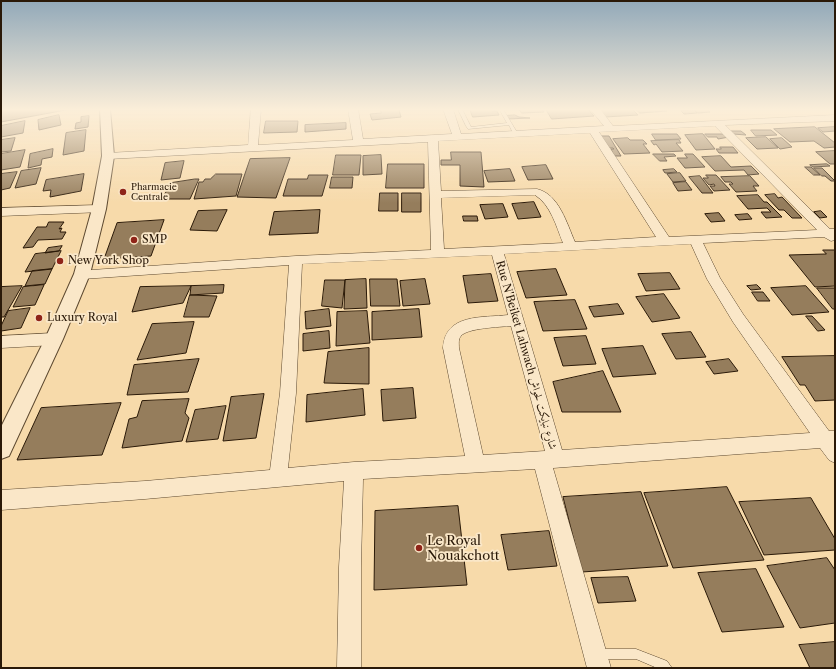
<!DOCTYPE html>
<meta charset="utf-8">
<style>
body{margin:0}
#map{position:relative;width:836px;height:669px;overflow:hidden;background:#f7daaa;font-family:"Libre Caslon Text",serif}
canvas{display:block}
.frame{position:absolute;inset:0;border:2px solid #2a1908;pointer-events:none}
</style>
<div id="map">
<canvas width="836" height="669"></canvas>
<div class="frame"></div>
</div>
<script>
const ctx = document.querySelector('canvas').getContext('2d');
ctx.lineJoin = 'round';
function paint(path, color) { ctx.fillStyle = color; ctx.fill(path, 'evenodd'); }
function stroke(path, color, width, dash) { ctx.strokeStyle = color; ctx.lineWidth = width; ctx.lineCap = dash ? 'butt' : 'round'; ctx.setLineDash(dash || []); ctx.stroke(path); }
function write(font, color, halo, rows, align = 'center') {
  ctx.font = font + ' "Libre Caslon Text",Amiri,serif'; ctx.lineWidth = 3.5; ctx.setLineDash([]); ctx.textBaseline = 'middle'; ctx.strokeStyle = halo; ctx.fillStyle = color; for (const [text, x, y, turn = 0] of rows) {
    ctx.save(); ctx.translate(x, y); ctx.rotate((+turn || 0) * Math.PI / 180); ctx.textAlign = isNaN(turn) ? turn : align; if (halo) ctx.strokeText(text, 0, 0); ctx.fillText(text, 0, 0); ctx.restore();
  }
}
const building = new Path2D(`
 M1,109H71L1,122Z
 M380,109H402L399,110L401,117L372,120L370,114L381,113Z
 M470,109H491L492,111H497L499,115L473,117Z
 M519,109H542L544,112L522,113Z
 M546,109H588L594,116L552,119Z
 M619,109H632L638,115L605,117L599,110Z
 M636,109H665L667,111L640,113Z
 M694,109H707L710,112L698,113Z
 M694,110L697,113L684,114L681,111Z
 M59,115L61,125L39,130L38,120Z
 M515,115L519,117L530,118L507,119L505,116Z
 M89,116L88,127L75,129L76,123L81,122V117Z
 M25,121L23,133L1,137V126Z
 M266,121H298L297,132L264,133Z
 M346,123V129L305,132V125Z
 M815,127L835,143V147L824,148L814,141L790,142L774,129Z
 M835,127V131L823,132L818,128Z
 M86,130L84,151L63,155L66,133Z
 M751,130H771L777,135L756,136Z
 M730,131H741L746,135L733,134Z
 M652,134H677L681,139L656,140Z
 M703,134L715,149L696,150L685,135Z
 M705,134H726L729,137L718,139L717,137H708Z
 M601,136H609L621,156H614L611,149H614L613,148H608Z
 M766,137L778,148L757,149L746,138Z
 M15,138L11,151L1,152V140Z
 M628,138L630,140H643L647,144H643L650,153L624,154L613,139Z
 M782,138L792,147L780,149L770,139Z
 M679,140L681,143H676L683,151L662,152L656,144L654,145L651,141Z
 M720,147H733L738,153H719L716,149H721Z
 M53,149L52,157L42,159L41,165L28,168L30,154Z
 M25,150L20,167L1,170V154Z
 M835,151V164H830L816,152Z
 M451,152H481L484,187L460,186V165H441V160H451Z
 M653,154H674L676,156L664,157L667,161H660Z
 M685,154H693L705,167L685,168L677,158H687Z
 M336,155H361L359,175H333Z
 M381,155L382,174L363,175V156Z
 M721,156L731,167L751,166L759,174L748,175L744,170L715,171L702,157Z
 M290,158L276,198L237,197L250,159Z
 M184,161L180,178L161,180L165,163Z
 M388,164H424V188H386Z
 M827,164L830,166L813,167L810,165Z
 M546,165L553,179L528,180L522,167Z
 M805,167H811L820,175H814Z
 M41,168L36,184L15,188L21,171Z
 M814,168H822L835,181H831L825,176H822Z
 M510,169L515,181L488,182L484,171Z
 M674,169L677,172L665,173L663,170Z
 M17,172L10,188L1,190V174Z
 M680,173L686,181L673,182L667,174Z
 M84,174L81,191L50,197L51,190L43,191L46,180Z
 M216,174H242L236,196L194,199L199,182H203L205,179H210Z
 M309,175H328L322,196H283L288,179H307Z
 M706,175H716L730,190L714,191L710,186H715L714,184L709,185L703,178H708Z
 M700,176L713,193H702L689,177Z
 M750,176L759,186H753L757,191L736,192L729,184H733L731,182H725L721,177Z
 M332,177H353L352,188H330Z
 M195,179H199L190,199H162L171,183Z
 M686,182L692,190L678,191L673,183Z
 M380,193H398V211H379Z
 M402,193H421V212H402Z
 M775,194L778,198L782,197L802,218H792L784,210H779L765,195Z
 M758,195L764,202H767L782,217L766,218L761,212H771L767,208L748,209L737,196Z
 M534,202L541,217L518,219L512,204Z
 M503,204L508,217L485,219L480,205Z
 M227,210L217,231L190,230L198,211Z
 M320,210L318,233L269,235L274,212Z
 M821,211L827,217L820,218L814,212Z
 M719,213L725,221L711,222L705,214Z
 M748,214L752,219L739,220L735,215Z
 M463,216H477L478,221H464Z
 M164,220L151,256L104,259L117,223Z
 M49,222H64L59,229L62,228L60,232H66L62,239L38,240L33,247L23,248L37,227H46Z
 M62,246L59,251L45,253L48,248Z
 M823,250H834L835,251V286L815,287L789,255L826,254Z
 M61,251L52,269L25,272L35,254Z
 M52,269L45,284L25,286L32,271Z
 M556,269L567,295L526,298L517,272Z
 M670,273L680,289L646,291L638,274Z
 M491,274L498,301L468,303L463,276Z
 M366,279L367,308L344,309L345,280Z
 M370,279H397L400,306H371Z
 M425,279L430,304L403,306L400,281Z
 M325,280H345L342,308L322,306Z
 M44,285L35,305L13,307L23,287Z
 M224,285L223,293L190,295L191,286Z
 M757,285L761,289L751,290L747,286Z
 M22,286L4,317H1V287Z
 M191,286L183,303L132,312L140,287Z
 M806,286L829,312L792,315L771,288Z
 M817,288H835V309H833Z
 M752,292H763L770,301H758Z
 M664,294L680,318L652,322L636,297Z
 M190,295L217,296L209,317H184Z
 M575,300L587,329L543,331L534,302Z
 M618,304L624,314L594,317L589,307Z
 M30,308L21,328L1,331V326L8,311Z
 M329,309L331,326L306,329L305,312Z
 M419,309L422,337L372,340V312Z
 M367,311L370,343L336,346L337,312Z
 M806,316H812L825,330L818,331Z
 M194,322L186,353L137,360L152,324Z
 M329,331L330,348L303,351V334Z
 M691,332L706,357L676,359L662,334Z
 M586,336L596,364L563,366L554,338Z
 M643,346L656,374L613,377L602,349Z
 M369,348V384L324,383L328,352Z
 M835,356V400L815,401L805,385H800L782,357Z
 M199,359L188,392L127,395L134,365Z
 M729,359L738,371L714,374L706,362Z
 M603,371L621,412H562L553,382Z
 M413,388L416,418L383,421L381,390Z
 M363,389L365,415L306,422L307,395Z
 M264,394L256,438L223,441L231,397Z
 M189,399L185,413L189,418L182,441L122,448L129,419L137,417L142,401Z
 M121,403L102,455L17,460L41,408Z
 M226,406L218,439L186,442L195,410Z
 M727,487L764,560L673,568L644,493Z
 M641,492L668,566L582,572L563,497Z
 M811,498L835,539V550L764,555L739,502Z
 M458,506L467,585L374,590L375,511Z
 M549,531L557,566L508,570L501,535Z
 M827,558L835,570V623L800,628L767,566Z
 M756,569L784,627L722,632L698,573Z
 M628,577L636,601L598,603L591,578Z
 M835,642V668H810L799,645Z`);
paint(building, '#957d5c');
stroke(building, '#2a1908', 1);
const service = new Path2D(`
 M458,109H462L471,127L507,123L499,109H503L518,134L514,135L509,125L468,129L466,126Z
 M597,649H636L667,661L672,668H657L636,659H597L593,658L592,654L593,650Z`);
const minor = new Path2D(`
 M251,109H261L258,145L353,140L348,109H358L363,139L452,134L443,109H453L461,134L604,126L590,109H600L613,126L835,115V121L725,125L830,229H835V240L831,241L824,237L703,243L720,278L743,314L829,431H835V463L829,460L820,448L553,468L611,668H587L535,469L363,479L361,567V668H337L339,567L344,481L145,499L1,510V490L145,481L270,470L280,393L289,265L82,279L77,277L75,274L77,271L296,256L431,250L428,142L108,159L103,156L108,153L248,145ZM715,126L817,230L669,237L599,132ZM590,133L656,237L575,242C567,224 559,194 537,189L441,191L438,141ZM535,195C551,205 556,226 563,243L444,249L441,198ZM691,244L707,279L733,322L810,433L562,450L504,254ZM492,255L508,315C483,318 445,313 443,348L465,456L354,462L288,468L296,393L302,264ZM511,326L545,451L483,455L459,348C459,344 458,339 461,336C467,328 500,327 511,326Z
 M99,205L103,206L105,209L103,212L1,216V208Z
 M54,333L59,335L62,339L59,343L54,345L1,348V336Z`);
const tertiary = new Path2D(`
 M100,109H110L114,156L106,209L90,274L63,339L9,456L1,459V427L45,339L74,274L92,209L102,156Z`);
stroke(service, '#5d4930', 1);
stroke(minor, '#5d4930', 1);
stroke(tertiary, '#5d4930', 2);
paint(service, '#fae7c8');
paint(minor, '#fae7c8');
paint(tertiary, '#fae7c8');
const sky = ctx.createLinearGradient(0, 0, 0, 203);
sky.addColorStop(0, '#92a9b9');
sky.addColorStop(0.54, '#fbeed9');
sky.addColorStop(1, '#fbeed900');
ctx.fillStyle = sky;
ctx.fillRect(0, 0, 836, 203);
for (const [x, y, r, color] of [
 [123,192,4,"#8f2418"],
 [134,240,4,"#8f2418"],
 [60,261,4,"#8f2418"],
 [39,318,4,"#8f2418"],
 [419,548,4,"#8f2418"]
]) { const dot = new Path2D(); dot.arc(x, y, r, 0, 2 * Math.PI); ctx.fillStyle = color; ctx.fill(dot); stroke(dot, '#fae7c8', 1.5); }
write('9px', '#2a1908', '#fae7c8', [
 ["Pharmacie",131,187],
 ["Centrale",131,197]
], 'left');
write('11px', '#2a1908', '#fae7c8', [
 ["SMP",142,240],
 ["New York Shop",68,261],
 ["Luxury Royal",47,318]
], 'left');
write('11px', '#2a1908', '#fae7c8', [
 ["Rue N'Beiket Lahwach شارع نبايكت لحواش",526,355,74]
]);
write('13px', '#2a1908', '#fae7c8', [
 ["Le Royal",427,541],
 ["Nouakchott",427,556]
], 'left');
</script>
